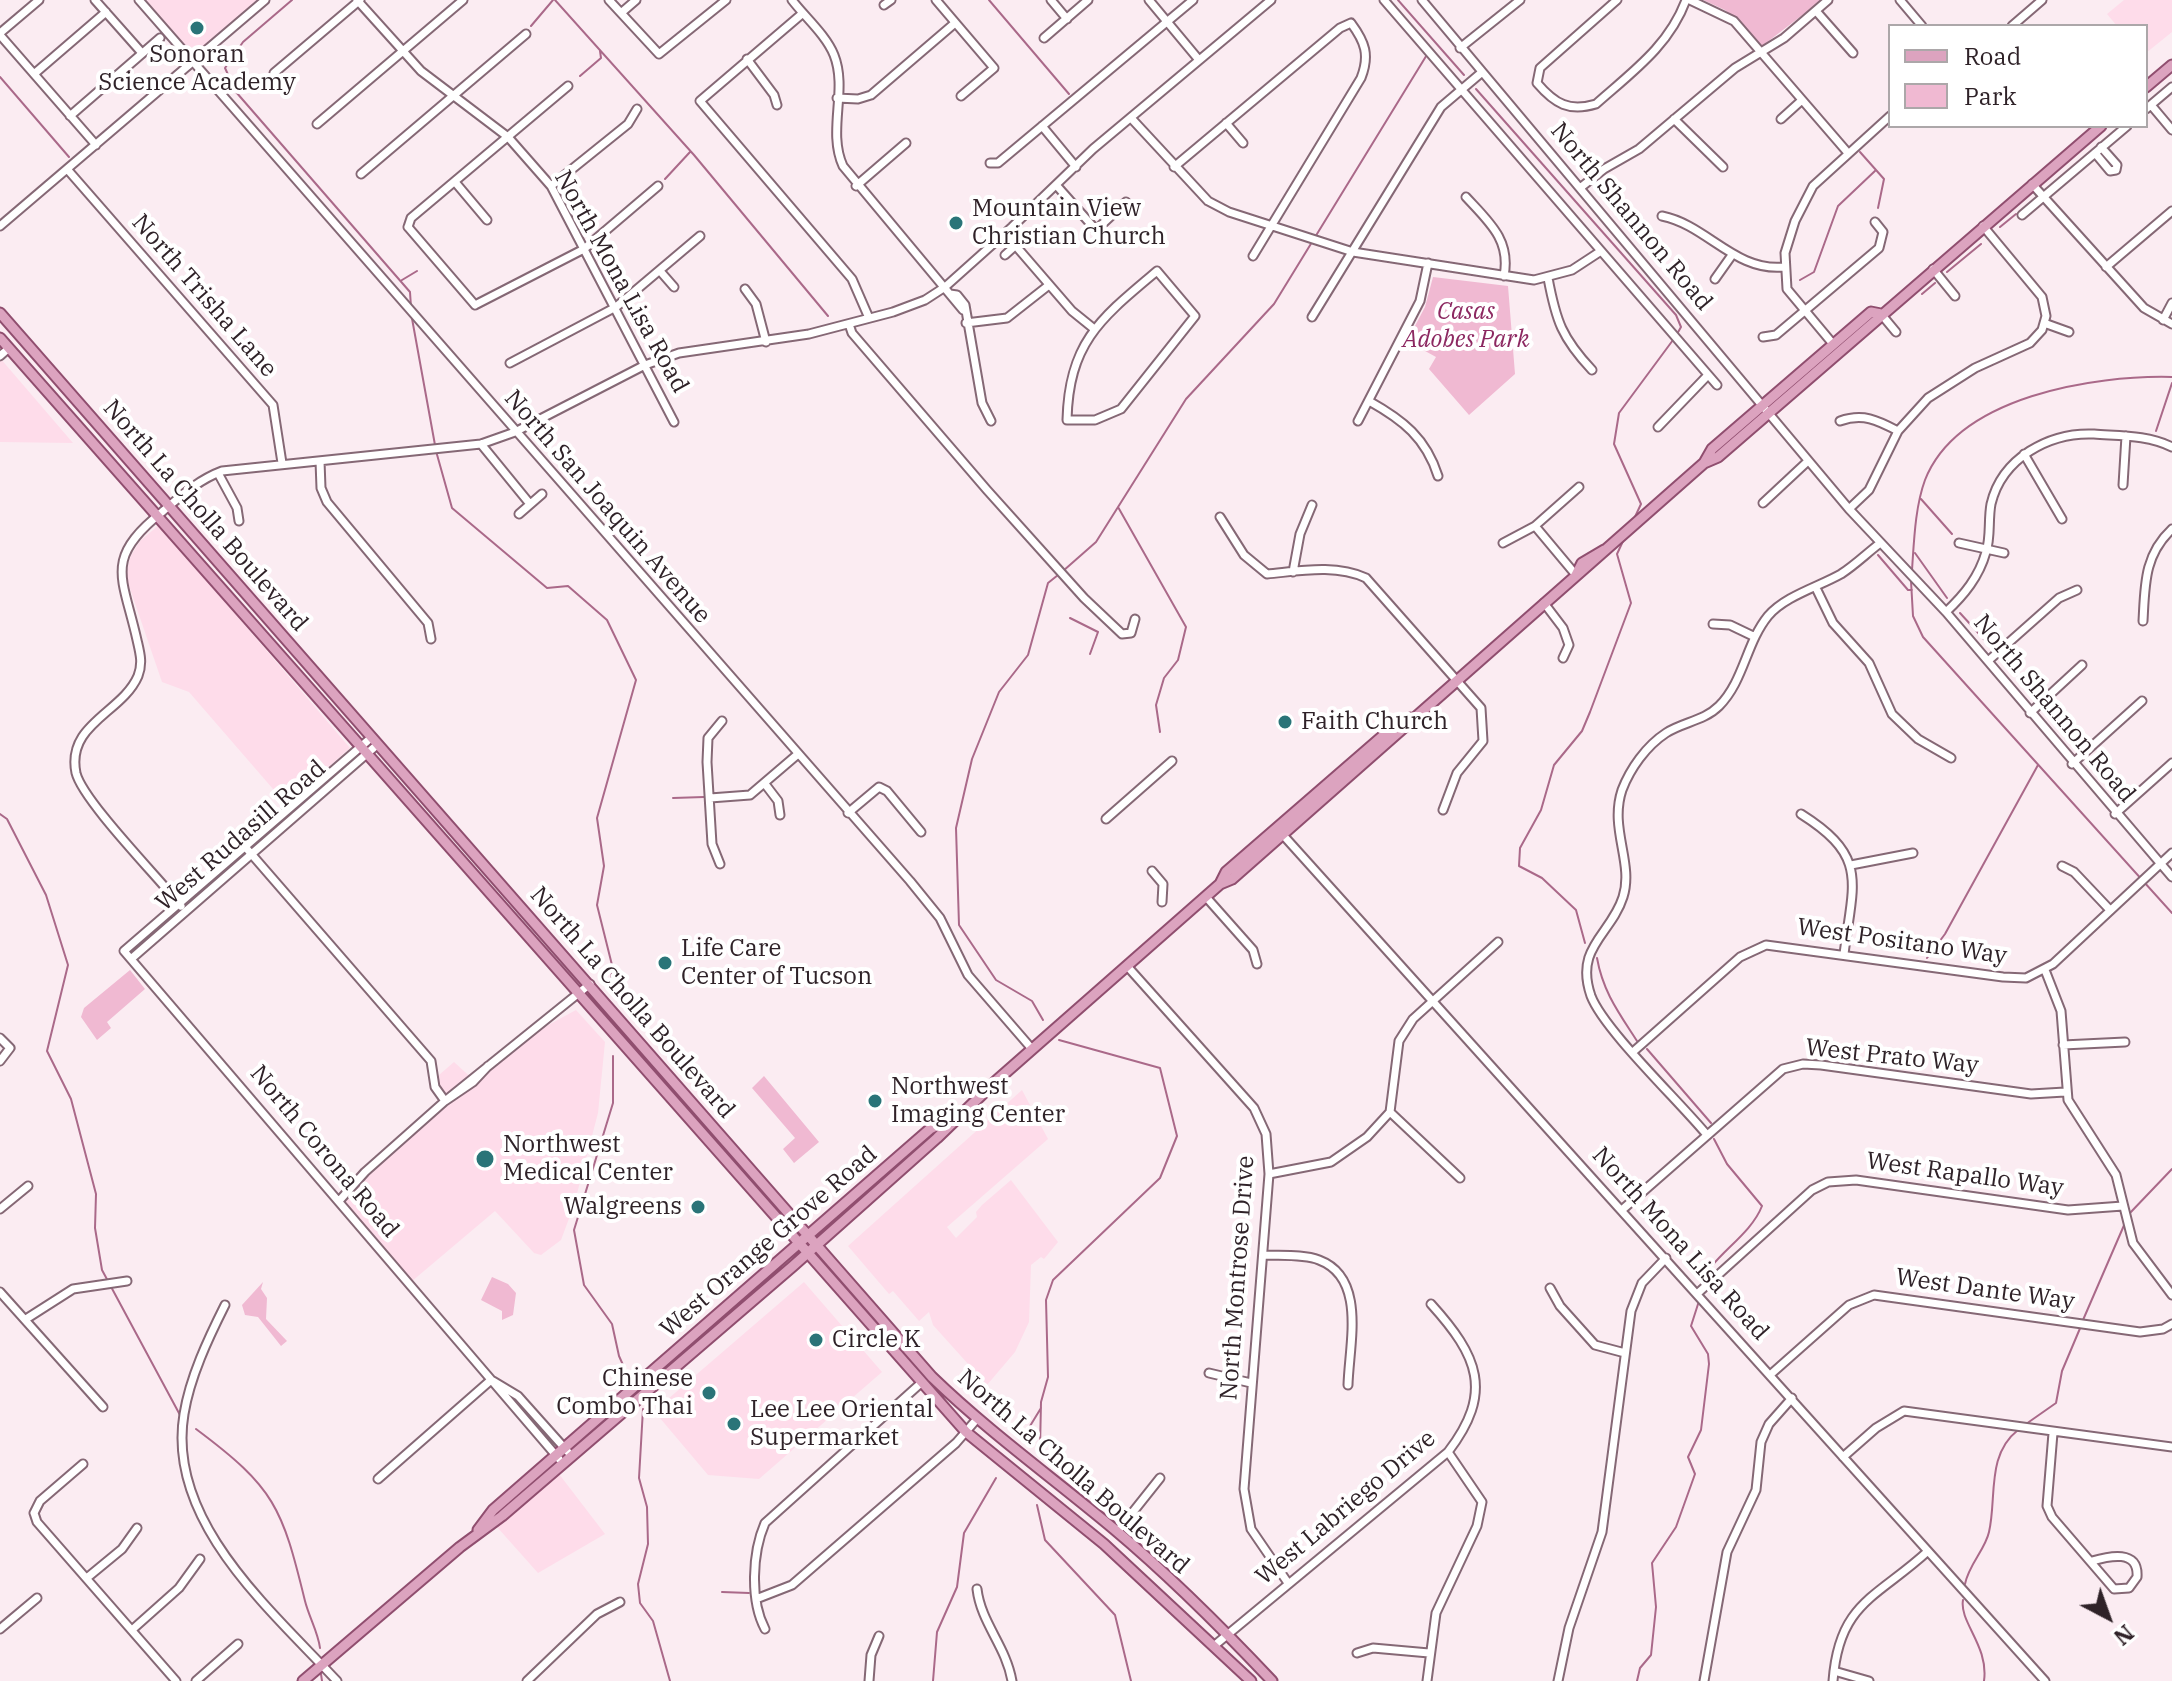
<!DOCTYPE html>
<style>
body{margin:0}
#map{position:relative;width:2172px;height:1681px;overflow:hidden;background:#fbecf2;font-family:"IBM Plex Serif",serif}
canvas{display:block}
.legend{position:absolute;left:1888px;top:24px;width:260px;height:104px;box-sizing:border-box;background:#fff;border:2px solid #aca7a9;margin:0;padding:10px 14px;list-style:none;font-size:24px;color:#2f2228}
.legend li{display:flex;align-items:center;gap:16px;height:40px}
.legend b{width:40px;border:2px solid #aca7a9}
.north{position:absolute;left:2068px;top:1577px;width:80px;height:80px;-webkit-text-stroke:6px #fff;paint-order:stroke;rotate:139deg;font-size:22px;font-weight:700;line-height:32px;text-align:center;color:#2f2228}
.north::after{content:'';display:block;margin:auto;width:28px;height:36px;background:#2f2228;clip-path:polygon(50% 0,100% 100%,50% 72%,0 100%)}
</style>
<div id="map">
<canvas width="2172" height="1681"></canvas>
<ul class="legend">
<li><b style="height:10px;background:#dca3bf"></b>Road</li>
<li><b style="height:22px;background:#f0b9d2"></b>Park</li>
</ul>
<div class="north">N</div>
</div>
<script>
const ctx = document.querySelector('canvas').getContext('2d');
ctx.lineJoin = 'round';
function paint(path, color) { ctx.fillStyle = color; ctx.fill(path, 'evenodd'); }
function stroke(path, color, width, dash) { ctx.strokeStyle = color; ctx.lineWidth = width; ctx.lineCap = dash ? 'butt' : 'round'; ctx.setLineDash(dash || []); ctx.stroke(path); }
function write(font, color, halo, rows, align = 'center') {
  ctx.font = font + ' "IBM Plex Serif",serif'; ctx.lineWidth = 8; ctx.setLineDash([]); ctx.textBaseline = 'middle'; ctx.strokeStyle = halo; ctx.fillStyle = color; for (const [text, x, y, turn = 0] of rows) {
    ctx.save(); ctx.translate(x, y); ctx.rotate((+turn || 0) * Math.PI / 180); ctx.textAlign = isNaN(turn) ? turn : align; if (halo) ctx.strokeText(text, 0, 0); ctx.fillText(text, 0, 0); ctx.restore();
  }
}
paint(new Path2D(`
 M145,0H258L193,56Z
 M2124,0H2172V32L2146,53V26H2117L2107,14Z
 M0,358L73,443L0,442Z
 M159,525L350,748L286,804L189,692L162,682L126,577L130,557L140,541Z
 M576,1010L605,1042L598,1113L574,1205L561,1240L541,1255L534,1253L495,1211L411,1282L345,1202L365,1177L451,1102L439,1083V1075L454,1062L476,1082L539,1030Z
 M1022,1090L1048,1139L947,1227L956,1238L977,1217L976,1212L982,1205L1011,1180L1058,1242L1044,1259L1041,1257L1031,1265L1029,1322L1015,1352L987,1385L933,1325L929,1312L919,1321L893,1291L889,1294L848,1246Z
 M804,1282L882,1372L759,1479L708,1475L654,1411Z
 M559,1474L605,1534L538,1573L497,1527Z`), '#fedcea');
paint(new Path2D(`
 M1703,0H1822L1762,46L1725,10Z
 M1433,277L1508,286L1515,374L1469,415L1429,369L1436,357L1407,341L1425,307Z
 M130,970L145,989L107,1022L111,1028L97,1040L81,1017L84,1008Z
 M764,1076L819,1142L794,1163L783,1149L795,1138L752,1088Z
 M492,1277L508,1284L516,1293L513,1315L502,1320V1311L481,1300Z
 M263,1282L261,1289L267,1298L266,1319L287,1341L281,1346L258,1317L245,1315L242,1305Z`), '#f0b9d2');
stroke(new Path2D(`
 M292,0L243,42L225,68L236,92L410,292L411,307
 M555,0L694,155L828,316
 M989,0L1069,94
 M1398,0L1464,75
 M531,26L553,0
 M580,76L601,58L600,51
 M0,77L69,157
 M1476,89L1676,315L1681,327L1677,334
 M1860,152L1884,179L1878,208
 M665,179L690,152
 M2000,227L2016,214
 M1947,272L1981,244
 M402,280L417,271
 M1800,280L1814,272L1838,206L1876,170
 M1922,294L1935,283
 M411,313L435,445
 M2156,431L2172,383
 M436,451L452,508L547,588L568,586L607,620L636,680L597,818L604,866L597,905L612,965L611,987
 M1921,499L1952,534
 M1118,507L1186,627L1178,660L1164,678L1156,705L1160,732
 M1634,519L1641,504L1614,444L1619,413L1673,340
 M1915,553L1947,598
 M1878,555L1908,590H1912
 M1912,570C1914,542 1915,507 1925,480C1958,396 2094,375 2172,377
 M1063,571L1096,542L1186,399L1274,304L1428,53
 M1911,581L1913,616L1923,637L2172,913
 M1960,613L1992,648
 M1070,618L1098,632L1090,654
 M2003,659L2037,700
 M2043,707L2050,716
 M673,798L704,797
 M0,814L7,819L46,895L68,965L47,1051L71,1099L96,1194L95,1228L102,1270L180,1415
 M1585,943L1576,910L1542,878L1519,866L1520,848L1541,810L1554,765L1582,731L1590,712L1631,603L1617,554L1624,539
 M1597,958C1603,992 1619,1013 1637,1041
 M1927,958L1945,934L2038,765
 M1043,1020L1032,1001L996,980L959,925L956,828L972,759L999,692L1028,655L1048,583L1058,575
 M1647,1049L1711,1123
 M613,1056V1103L574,1230L584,1285L612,1324L619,1356L628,1376
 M2129,1214L2172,1169
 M1701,1287C1707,1258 1749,1239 1762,1206L1727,1164L1714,1139
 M2083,1320L2125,1223
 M643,1409L639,1478L647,1507L648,1544L638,1584L640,1603L653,1621L670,1681
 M2026,1424L2056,1403L2062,1371L2081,1326
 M196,1429C275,1488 282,1507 305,1601C309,1617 318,1632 320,1648
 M1027,1431L1041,1408
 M1040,1449L1041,1402L1048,1377L1046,1300L1053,1280L1160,1178L1177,1136L1160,1068L1059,1040
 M1037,1505L1045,1540L1115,1615L1131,1681
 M1965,1584C1969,1564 1985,1550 1989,1532C1997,1498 1986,1455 2018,1430
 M722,1592L749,1593
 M1963,1600C1959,1622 1989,1646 1984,1681
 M321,1674L322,1681
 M933,1681L937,1632L957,1587L964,1533L996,1478
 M1637,1681L1640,1668L1651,1655L1656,1607L1652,1563L1676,1527L1695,1474L1688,1457L1701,1430L1709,1364L1708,1354L1691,1326L1699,1301`), '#aa6989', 2);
const minor = new Path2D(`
 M95,0L142,53
 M139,0L910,881L940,918L968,975L1032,1049
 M357,0L421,71L508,137L551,186L674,422
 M609,0L659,54L726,0
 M792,0C805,17 826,35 834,55C848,90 827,131 843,166L963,310
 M936,0L994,68L961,96
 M1051,0L1067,19
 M1149,0L1199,60
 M1384,0L1717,385
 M1422,0L1849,509L1946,612L2172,877
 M1617,0L1540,68L1537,83C1555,104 1569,112 1596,104C1632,72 1669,46 1686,0
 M1690,0L1734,21L1848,153
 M1900,0L1922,26
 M884,5L891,0
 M1816,11L1853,53
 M621,13L636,0
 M2012,26L2042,0
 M0,33L39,0
 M0,35L96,145
 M1044,38L1088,0
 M1460,48L1520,0
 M747,59L774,95L777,105
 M274,73L360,0
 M34,74L106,12
 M837,98L858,99L871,95L955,23
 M700,101L852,279L869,318
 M700,101L803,13
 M2151,105L2172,130
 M2146,109L2172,87
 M70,116L160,38
 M1131,118L1208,201L1229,212L1353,252L1534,280L1572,270L1601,251
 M1674,119L1723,167
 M1781,119L1802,100
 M1226,123L1243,143
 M317,124L463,0
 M1042,126L1076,167
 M2095,153L2110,171L2116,170L2117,165L2101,147
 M990,163H998L1193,0
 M1174,167L1340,28L1351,23C1365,42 1370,55 1361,78L1253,256
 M67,169L273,405L282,463
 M361,174L526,34
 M455,182L487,220
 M2032,184L2144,308L2172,324
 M551,186L628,124L637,109
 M856,186L906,143
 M1057,186L1096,230L1126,202
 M1580,188L1604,169L1639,149L1735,68L1784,38L1828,0
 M1466,197C1489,222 1511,240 1504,276
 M2022,215L2127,126
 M1662,216C1707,225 1735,272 1784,267
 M0,226L265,0
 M408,227L411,218L568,86
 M408,227L475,305
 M1015,245L1072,311L1093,328
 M1005,255L1025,237
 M2106,267L2172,211
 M1933,269L1955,296
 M660,271L674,287
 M1157,271L1195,316L1121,409L1095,420H1067C1069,342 1101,318 1157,271Z
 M1548,278C1556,321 1562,338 1592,370
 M1715,279L1732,255
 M745,289L756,304L766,342
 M950,294L957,295L965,305L982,403L991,421
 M475,305L584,249L658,186
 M1881,314L1896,332
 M1312,317L1441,107L1481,73
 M2163,320L2172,303
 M966,323L1007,318L1049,285
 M2044,323L2069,332
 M849,324L852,333L987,490L1084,598L1122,634L1131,633L1135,619
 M1763,337L1776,335L1879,248L1883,232L1875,222
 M1833,344L1787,289L1785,253L1795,221L1813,186L1890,116
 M0,356L9,348
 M510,363L616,307L700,236
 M1369,401C1403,420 1426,438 1438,476
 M1358,421L1420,301L1428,263
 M1840,421C1863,413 1877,420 1898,431
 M1658,427L1708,375
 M481,444L530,504
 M2024,454L2062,519
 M320,461L321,488L327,502L428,623L431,639
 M218,473L237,508L239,521
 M2123,485L2126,436
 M1763,503L1808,461
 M1849,509L1869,490L1898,431L1928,398L1975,368L2030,343L2042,330L2046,316L2042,297L1983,226
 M519,514L542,494
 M1220,517L1244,555L1267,574C1300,571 1335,564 1366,578L1481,708L1483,741L1457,773L1443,810
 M1535,526L1576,575
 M1503,543L1535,526L1579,487
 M1959,543L2004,553
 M1293,572L1300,534L1312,505
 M1816,588L1833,623L1869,663L1892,714L1918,739L1951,758
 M1544,603L1563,628L1569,645L1563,658
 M1946,612C1964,595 1979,577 1986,552C1991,537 1988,520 1991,504C2002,458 2049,432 2094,434C2121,436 2148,435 2172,447
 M2143,621C2145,585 2144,555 2172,529
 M1713,624L1730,625L1753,636
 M1988,661L2059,598L2077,590
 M2030,713L2082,665
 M372,737L124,951L559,1459
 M2072,764L2142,701
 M765,784L778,801L780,815
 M710,798L750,795L798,754
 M848,813L879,787L887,791L921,832
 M1801,814C1869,857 1853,882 1844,954
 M2115,814L2172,763
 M1106,819L1172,761
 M1283,835L2045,1681
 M247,849L431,1061L435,1087L445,1101L365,1172L339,1201
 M720,864L712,844L707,762L708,738L722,721
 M1851,865L1913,853
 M2062,866L2074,872L2110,910
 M1152,871L1163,884L1162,902
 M1206,897L1253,950L1257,964
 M181,906C159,878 83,801 76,773C66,724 122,713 138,676C143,663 140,653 137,640C123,577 103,559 162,512C181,496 198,480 222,471L481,444L515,432L645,365L679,353L809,334L893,312L925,300L945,287L1012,227L1093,149L1271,0
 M131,959L378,744
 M1127,966L1254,1108L1266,1134L1269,1174L1244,1489L1251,1529L1288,1583
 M2045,970L2061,1011L2068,1100L2116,1175L2133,1243L2172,1295
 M0,1038L10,1048L0,1061
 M2063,1045L2125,1042
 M1634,1051L1740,957L1766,945L2003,977L2026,978L2053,964L2172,853
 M488,1066L473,1082L445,1101L590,984
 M1390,1112L1460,1178
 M1707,1135C1680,1102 1604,1030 1591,996C1574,947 1611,935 1623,897C1634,863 1609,829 1622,790C1630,769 1646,746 1666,733C1683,722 1704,721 1719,706C1744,681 1746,643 1768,616C1785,596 1818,587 1841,574C1855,565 1866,554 1879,544
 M1269,1174L1331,1162L1367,1137L1390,1112L1399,1041L1413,1019L1498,942
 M0,1209L28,1186
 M1623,1209L1783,1069L1803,1064L1821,1065L2031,1094L2065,1092
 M1263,1255C1280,1256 1303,1254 1319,1260C1367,1278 1349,1345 1348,1385
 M1550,1288L1560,1306L1595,1345L1625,1353
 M0,1292L103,1407
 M1698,1293L1812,1190L1828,1182L1856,1180L2068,1210L2123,1206
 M225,1305C208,1339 190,1377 184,1414C166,1521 271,1610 337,1681
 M26,1319L73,1289L127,1281
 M1209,1373L1251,1383
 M1770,1375L1849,1305L1874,1295L2140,1332L2163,1329L2172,1324
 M493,1381L518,1396L568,1452
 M2053,1433L2047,1506L2052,1517L2114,1589L2129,1588L2137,1577C2139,1549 2109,1556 2092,1561
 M1843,1457L1876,1428L1904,1411L2172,1447
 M378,1479L491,1380
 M34,1513L37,1522L176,1681
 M34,1513L40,1501L83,1464
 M1117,1532L1160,1478
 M88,1577L122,1549L137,1528
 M977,1589C981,1623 1006,1646 1012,1681
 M756,1599L792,1585L956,1443L976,1420
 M0,1629L37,1598
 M133,1629L179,1588L200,1559
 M765,1629C750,1601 752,1553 765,1523L921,1383
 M1215,1645L1448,1452C1494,1392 1478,1356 1431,1304
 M1357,1653L1373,1648L1429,1653
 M1834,1671L1869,1681
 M196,1681L238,1644
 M527,1681L597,1614L620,1602
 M869,1681L871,1655L879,1636
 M1427,1681L1436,1613L1477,1526L1482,1502L1448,1452
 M1558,1681L1569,1628L1602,1532L1631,1311L1642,1283L1666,1258
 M1704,1681L1727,1552L1756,1490L1761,1442L1769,1424L1792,1398
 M1833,1681C1839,1602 1877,1598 1928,1551`);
const major = new Path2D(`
 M2146,87L2172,65
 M0,313L932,1377C989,1432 1053,1478 1114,1529C1170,1576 1222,1628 1272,1681
 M0,338L966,1432L1104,1544L1251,1681
 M1704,463L1712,449L1871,312L1881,314
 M1576,575L1582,563L1604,550
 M1220,884L1226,872L1399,722L1410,718
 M478,1530L493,1510L930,1129L952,1118
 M303,1681L460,1547L502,1516L793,1266L937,1138L996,1081L1220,884L1232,879L1704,463L1718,457L2101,126`);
stroke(minor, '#856875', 11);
stroke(major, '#904e6f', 13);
stroke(minor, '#fff', 7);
stroke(major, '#dca3bf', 9);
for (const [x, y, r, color] of [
 [197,28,8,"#2a7478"],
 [956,223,8,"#2a7478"],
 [1285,722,8,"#2a7478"],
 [665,963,8,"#2a7478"],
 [875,1101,8,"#2a7478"],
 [485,1159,10,"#2a7478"],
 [698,1207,8,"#2a7478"],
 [816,1340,8,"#2a7478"],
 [709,1393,8,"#2a7478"],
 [734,1424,8,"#2a7478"]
]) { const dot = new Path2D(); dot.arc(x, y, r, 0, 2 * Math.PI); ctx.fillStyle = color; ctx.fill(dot); stroke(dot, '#fff', 3); }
write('24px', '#2f2228', '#fff', [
 ["Sonoran",197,55,"center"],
 ["Science Academy",197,83,"center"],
 ["Mountain View",972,209],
 ["Christian Church",972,237],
 ["Faith Church",1301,722],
 ["Life Care",681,949],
 ["Center of Tucson",681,977],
 ["Northwest",891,1087],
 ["Imaging Center",891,1115],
 ["Northwest",503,1145],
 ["Medical Center",503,1173],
 ["Walgreens",682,1207,"right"],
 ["Circle K",832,1340],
 ["Chinese",693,1379,"right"],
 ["Combo Thai",693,1407,"right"],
 ["Lee Lee Oriental",750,1410],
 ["Supermarket",750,1438]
], 'left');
write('24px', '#2f2228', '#fff', [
 ["North Shannon Road",1631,217,50],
 ["North Mona Lisa Road",621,282,61],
 ["North Trisha Lane",204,296,49],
 ["North San Joaquin Avenue",607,507,49],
 ["North La Cholla Boulevard",205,516,49],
 ["North Shannon Road",2054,709,50],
 ["West Rudasill Road",241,836,-41],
 ["West Positano Way",1902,942,8],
 ["North La Cholla Boulevard",632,1003,49],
 ["West Prato Way",1892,1057,6],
 ["North Corona Road",324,1152,50],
 ["West Rapallo Way",1965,1175,8],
 ["West Orange Grove Road",769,1242,-41],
 ["North Mona Lisa Road",1680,1244,48],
 ["North Montrose Drive",1238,1278,-86],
 ["West Dante Way",1985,1290,8],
 ["North La Cholla Boulevard",1073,1472,41],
 ["West Labriego Drive",1346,1508,-40]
]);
write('italic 24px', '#8c2861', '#fff', [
 ["Casas",1466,312],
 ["Adobes Park",1466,340]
]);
</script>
